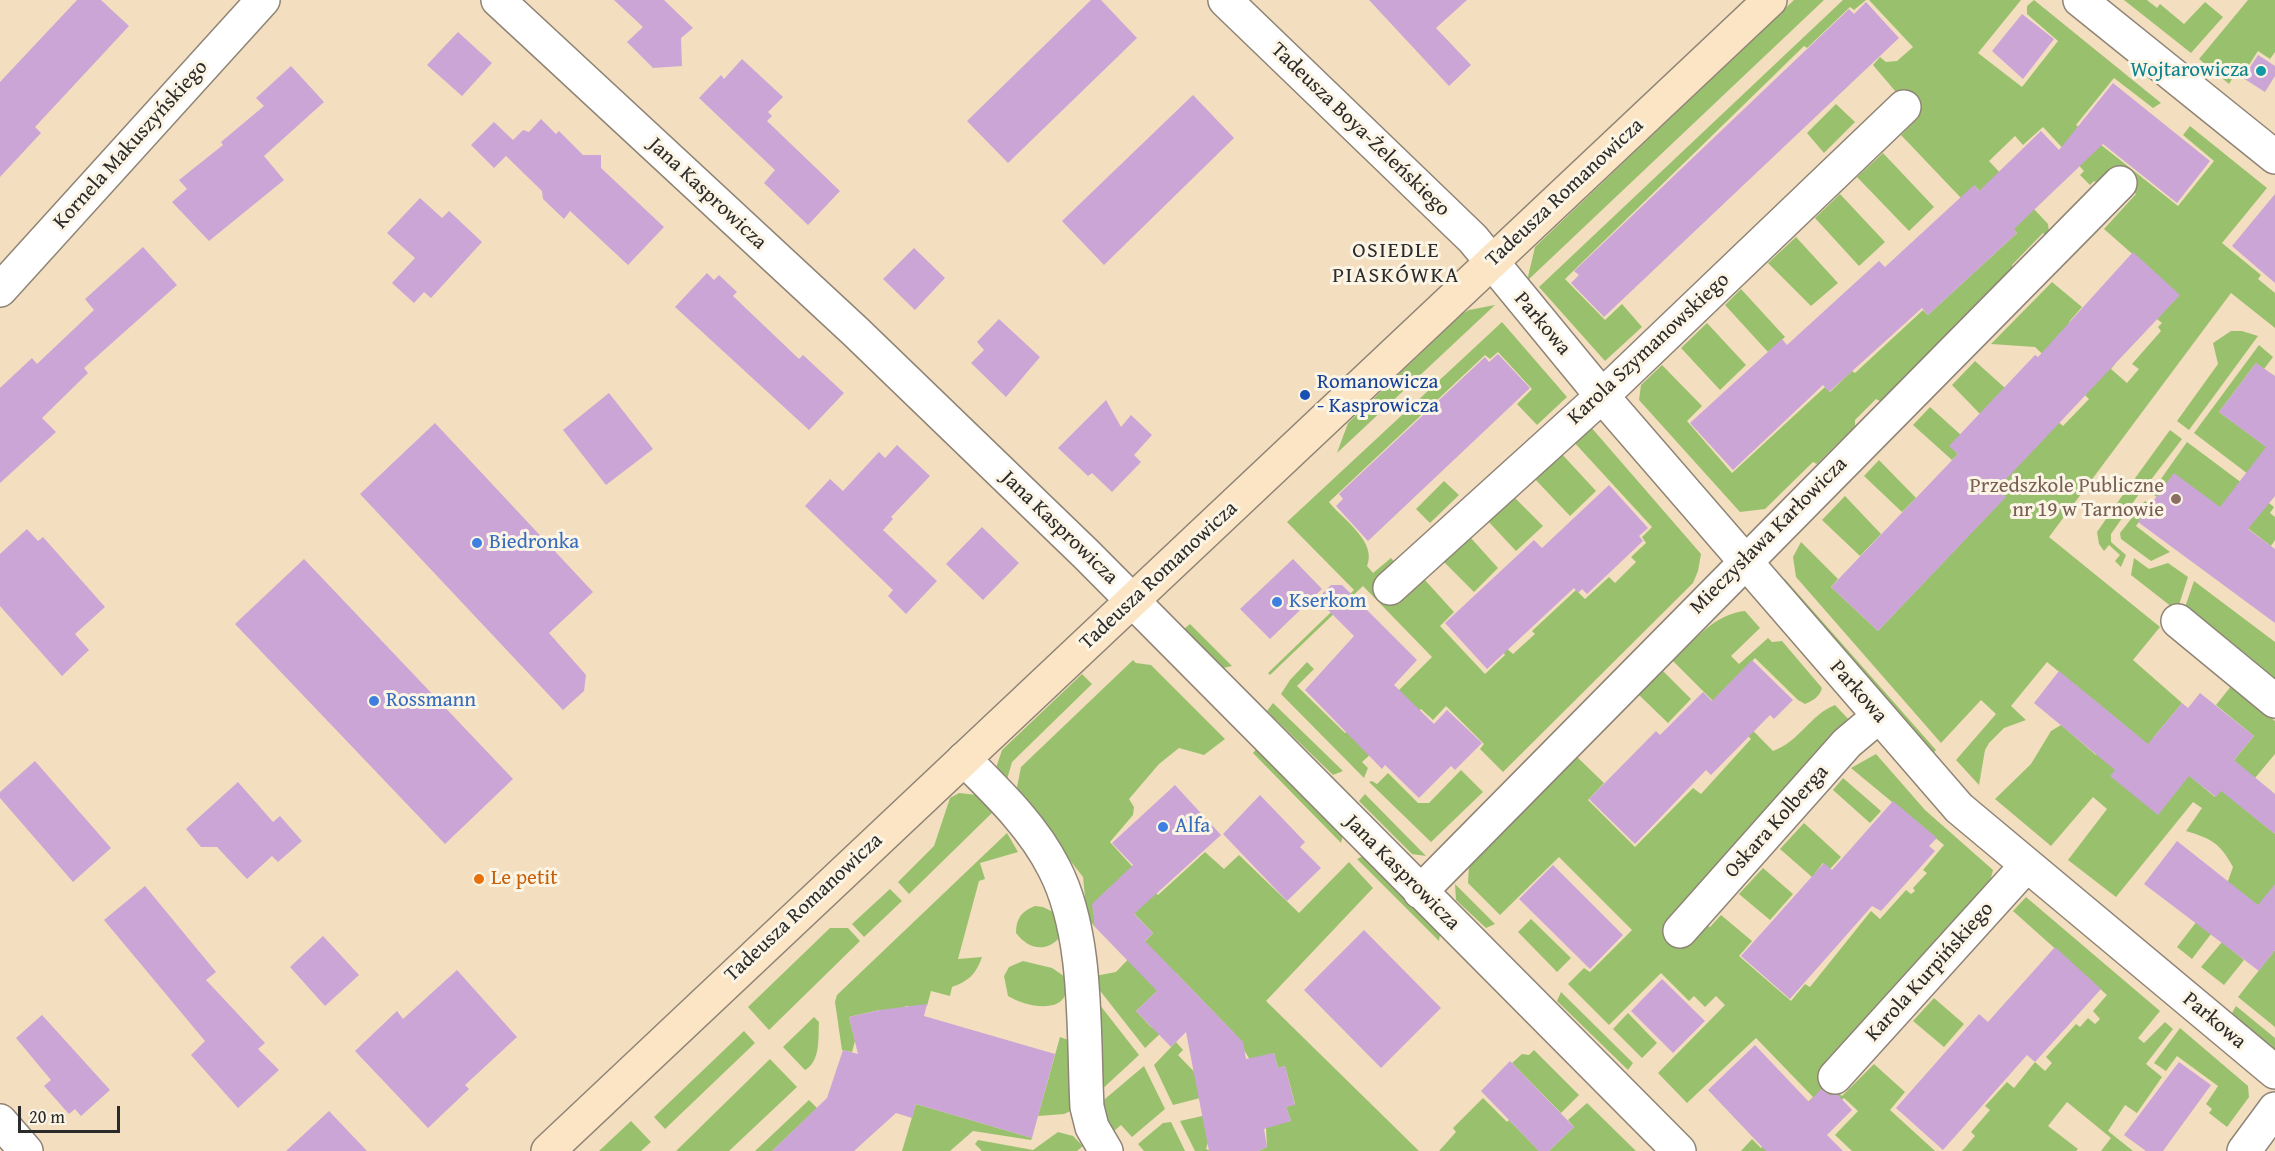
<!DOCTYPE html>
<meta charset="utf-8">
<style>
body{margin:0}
#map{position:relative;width:2275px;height:1151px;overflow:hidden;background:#f3dec0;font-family:"Gentium Book Plus",serif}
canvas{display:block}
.scale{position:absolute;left:18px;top:1106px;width:102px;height:27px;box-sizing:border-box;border:3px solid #2b2b2b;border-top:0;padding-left:8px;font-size:18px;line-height:21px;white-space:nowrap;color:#2b2b2b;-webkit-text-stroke:4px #fcf5e5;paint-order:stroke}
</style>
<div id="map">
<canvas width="2275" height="1151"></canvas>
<div class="scale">20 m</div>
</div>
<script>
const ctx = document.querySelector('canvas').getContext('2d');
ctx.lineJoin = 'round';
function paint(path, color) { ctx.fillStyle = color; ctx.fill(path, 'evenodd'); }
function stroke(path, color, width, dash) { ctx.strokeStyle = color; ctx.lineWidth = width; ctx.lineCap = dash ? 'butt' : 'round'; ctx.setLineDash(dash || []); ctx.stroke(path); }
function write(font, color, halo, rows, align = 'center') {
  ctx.font = font + ' "Gentium Book Plus",serif'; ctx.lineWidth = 6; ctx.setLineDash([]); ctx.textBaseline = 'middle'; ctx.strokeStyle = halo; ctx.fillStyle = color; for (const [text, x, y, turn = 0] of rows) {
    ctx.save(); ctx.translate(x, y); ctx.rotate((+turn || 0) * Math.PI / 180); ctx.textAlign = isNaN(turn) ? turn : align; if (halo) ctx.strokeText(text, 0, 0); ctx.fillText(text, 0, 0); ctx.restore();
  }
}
paint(new Path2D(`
 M1794,0H1824L1527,281L1535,247Z
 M1843,0H1866L1854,10L1850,7L1807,48L1804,46L1565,279L1605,320L1622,304L1642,327L1605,361L1539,287Z
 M1869,0H2021L1978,53L2022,87L2058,41L2027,14V6L2034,0L2161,103L2153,108L2114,78L2076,125L2178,206L2214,161L2183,135L2190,126L2267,188L2222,243L2261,275L2258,279L2275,293V328L2231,293L2049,537L2160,627L2133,660L2182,703L2153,738L2183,763L2180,768L2215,797L2216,782L2254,736L2216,705L2232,685L2275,721V754L2255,778L2232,799L2275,834V900L2227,946L2244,960L2224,985L2201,967L2222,942L2211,934L2192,959L2177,947L2228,881L2233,867C2220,843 2212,839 2186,831L2202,808L2193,802L2116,897L2068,860L2107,809L2093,797L2051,846L1995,799L2031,764L2051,731L2061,725L2096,755L2122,723L2047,662L2011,706L2026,720L2004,728L1989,743L1985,750L1979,785L1956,760L1996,714L1981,700L1941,743L1796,577L1793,557L1801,542L1838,579L1831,587L1878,631L2005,497L1996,490L2053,417L2063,426L2089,399L2035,347L1991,344L2052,282L2082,307L2069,322L2115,364L2111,369L2127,383L2139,369L2132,364L2161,331L2158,327L2162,323L2157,319L2179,295L2104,229L2136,194L2117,177L2105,187L2094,181L2090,185L2080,175L2084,171L2043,127L2023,145L2015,136L1989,161L2048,224L2049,232L2046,235L2043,233L2012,265L2013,269L1880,401L1876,399L1855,420V426L1817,464L1813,462L1765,509L1740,512L1639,400L1641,385L1662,365L1702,406L1687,421L1732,473L1825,387L1830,392L1852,371L1855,373L1923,310L1928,315L2017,233L1975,186L1961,198L1901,135L1918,118L1873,65L1880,57L1886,62L1897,61L1913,47Z
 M2124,0H2147L2157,8L2160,4L2184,24L2205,2L2223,17L2191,53Z
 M2248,0H2275V52L2270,59L2258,51L2240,79L2234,76L2229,84L2199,59Z
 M1836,104L1855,122L1824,153L1807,133Z
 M1883,153L1934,207L1909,231L1857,177Z
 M1840,194L1885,242L1859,266L1815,218Z
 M1796,237L1838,283L1811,306L1768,263Z
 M1741,289L1785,337L1768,352L1725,305Z
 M1495,305L1337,453L1348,423L1462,314L1469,310Z
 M1502,322L1567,397L1537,425L1517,404L1532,389L1498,352L1490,359L1485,355L1329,502C1343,520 1377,541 1367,566L1373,573L1391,558L1397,565L1424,579L1454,612L1440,626L1485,674L1505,655L1502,650L1505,647L1513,654L1535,634L1532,631L1576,590L1585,599L1609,577L1615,583L1636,562L1631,557L1646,543L1642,537L1652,527L1572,440L1590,426L1701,554L1698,571L1693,583L1503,772L1480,749L1484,744L1446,706L1433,720L1421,709L1362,762L1368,768L1364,778L1281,694L1290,680L1307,662L1314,669L1297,686L1345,733L1392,697L1432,657L1363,586L1270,675L1268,673L1354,590L1287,522Z
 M1707,323L1746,365L1720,390L1681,348Z
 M2231,331H2242L2258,336L2189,430L2177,421L2218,364L2213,343Z
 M2259,345L2273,357L2264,369L2256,363L2219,412L2272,451L2252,477L2194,433Z
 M1975,361L2005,388L1980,414L1952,385Z
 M1930,407L1961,435L1950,446L1958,454L1952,460L1913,425Z
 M2170,430L2182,439L2144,489L2133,481Z
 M2187,442L2246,486L2227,513L2157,497L2151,493Z
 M1560,452L1596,491L1570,516L1533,477Z
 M1879,460L1916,498L1902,512L1864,476Z
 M1444,481L1459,495L1430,523L1416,509Z
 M2129,486L2139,494L2111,534V542L2126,555L2121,567L2115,561L2120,555L2109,545L2104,551L2099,544L2097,532Z
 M1513,496L1543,526L1516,551L1487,520Z
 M1845,496L1881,534L1860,556L1822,520Z
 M2261,497L2274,507L2270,513L2275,517V540L2271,546L2241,523Z
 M2145,501L2151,505L2136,526L2170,552L2151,561L2121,539L2120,533Z
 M1470,537L1498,568L1474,592L1443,561Z
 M2134,558L2149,569L2168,563L2188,577L2177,611L2131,575Z
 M1784,578L1936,750L1930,757L1791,593Z
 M2194,581L2275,642V693L2182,616Z
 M1745,611L1760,628L1731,656L1739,664L1768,638L1772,642L1782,641L1822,688C1820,696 1813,701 1805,704L1798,700L1755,658L1718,695L1773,751C1799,742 1811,714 1835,705L1852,723L1706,925L1710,927L1721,915L1752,941L1739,956L1791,1001L1805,984L1810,987L1871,911L1880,919L1906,890L1911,894L1915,891L1913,888L1927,873L1923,870L1944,845L1851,768L1876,754L1925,810L1993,870L1988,889L1819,1076L1842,1096L1874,1064L1905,1092L1890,1110L1935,1151H1852L1835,1135L1858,1111L1844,1098L1785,1151H1741L1752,1139L1761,1148L1813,1097L1756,1038L1687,1103L1658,1073L1725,1005L1716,996L1705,1007L1694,996L1689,1001L1661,973L1609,1025L1568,984L1584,968L1590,972L1632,930L1559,857L1500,915L1468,883L1469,865L1577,757L1604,783L1588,800L1635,847L1693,788L1701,794L1751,739L1673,661C1695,640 1714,614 1745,611Z
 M1190,624L1232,666L1223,668L1184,629Z
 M1133,660L1136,663L1151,665L1225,739L1204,755L1179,748L1159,764L1129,799L1134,807L1133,815L1110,842L1158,895L1205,852L1224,869L1239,855L1299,913L1349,862L1373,888L1266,1001L1419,1151H1258L1267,1147L1266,1127L1291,1121L1286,1107L1295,1104L1285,1066L1278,1068L1274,1053L1250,1060L1234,1033L1176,973L1136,1011L1151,1027L1164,1030L1145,1048L1094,983L1095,976L1116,972L1153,933L1109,888L1093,904L1095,927L1087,917L1083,877L1016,792L1021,767Z
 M1663,671L1691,699L1668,723L1639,695Z
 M1082,674L1092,684L1012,762L1006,783L996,768L1002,750Z
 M1273,703L1343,771L1333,775L1267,711Z
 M1259,746L1344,831L1341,843L1253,753Z
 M1461,770L1483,792L1431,842L1369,782L1372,781L1377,784L1388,773L1418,803H1429Z
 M1843,778L1881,811L1870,823L1833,790Z
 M959,793L977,795L994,811L909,894L898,882L934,846L950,798Z
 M1365,794L1426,856L1412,854L1359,801Z
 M1804,823L1841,857L1830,869L1823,863L1812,877L1780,849Z
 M1007,833L1018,852L980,863L985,879L979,881L958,959L982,957C976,974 969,981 952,987L950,996L931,991L927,1006L920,1005L918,1010L907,1006L881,1014L879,1010L849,1017L855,1041L852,1052L842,1050L835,1002L837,995Z
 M1367,854L1441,928L1439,941L1357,859Z
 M1763,868L1793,894L1770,920L1739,894Z
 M1455,884L1495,924L1486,928L1456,900Z
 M890,889L902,901L864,937L852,924Z
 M2026,897L2160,1011L2138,1038L2144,1043L2165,1022L2173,1029L2146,1064L2162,1077L2137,1113L2125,1105L2108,1131L2133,1151H2101L2111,1138L2067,1102L2048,1126L2078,1149L2076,1151H1962L1975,1136L1971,1132L1990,1110L1985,1106L2007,1082L2014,1088L2035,1062L2045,1071L2052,1063L2046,1057L2076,1024L2080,1027L2088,1018L2095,1024L2100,1019L2093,1011L2107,995L2013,911Z
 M1035,906L1043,907L1059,915L1061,936C1047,953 1029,950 1016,933C1016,918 1022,911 1035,906Z
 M1531,919L1571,958L1557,972L1518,932Z
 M830,928H848L860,941L769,1030L748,1007Z
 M2275,950V1027L2238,997Z
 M1023,961L1052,968L1064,976C1077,1016 1029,1009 1008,996L1004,976L1009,967Z
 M1561,992L1633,1063L1628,1070L1557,1001Z
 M1092,995L1139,1055L1098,1093Z
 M1934,998L1964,1024L1944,1047L1913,1021Z
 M2236,1006L2275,1038V1054L2229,1018Z
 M1628,1013L1657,1043L1642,1058L1613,1029Z
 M814,1017L819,1022C818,1037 821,1061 805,1070L783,1047Z
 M2180,1028L2248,1086L2249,1097L2227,1127L2209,1113L2212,1109L2206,1104L2218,1086L2177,1056L2166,1071L2154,1063Z
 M744,1031L755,1043L665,1129L654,1117Z
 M1060,1037L1071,1041L1075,1109L1064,1114L1038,1116Z
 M1176,1042L1183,1050L1178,1055L1205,1083L1208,1096L1173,1105L1154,1065Z
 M1534,1050L1579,1095L1561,1113L1512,1063L1522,1054L1529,1055Z
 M770,1059L797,1087L729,1151H676Z
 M1144,1066L1165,1109L1132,1137L1121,1125L1107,1137L1099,1104Z
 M1483,1098L1507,1122L1509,1120L1539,1151H1439L1456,1132L1453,1128Z
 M809,1100L817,1108L772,1151H755Z
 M1587,1103L1636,1151H1549L1574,1127L1568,1120Z
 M916,1104L1032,1138L1031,1140L973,1131L950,1151H902Z
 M1211,1114L1213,1125L1206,1149L1212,1151H1195L1180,1121Z
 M631,1121L651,1142L641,1151H599Z
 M1171,1122L1185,1151H1144L1138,1144L1163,1123Z
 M1058,1132L1073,1136L1083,1146L1077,1151H982L975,1144L978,1140L1033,1150Z`), '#99c16d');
paint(new Path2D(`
 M77,0H101L129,26L35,127L41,133L0,177V82Z
 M614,0H664L693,28L681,38L682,66L653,68L627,42L643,27Z
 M1091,0H1101L1137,38L1008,163L967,121Z
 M1369,0H1467L1436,28L1471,65L1449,86Z
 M1866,2L1899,38L1604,317L1571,283L1579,275L1574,271L1849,9L1854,14Z
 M2022,14L2054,39L2023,79L1992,51Z
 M458,32L492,63L462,96L427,65Z
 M2258,55L2275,66V76L2265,92L2243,78Z
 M742,59L783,97L768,112L772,116L767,121L840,191L808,225L764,183L775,170L699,98L721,75L724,79Z
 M291,66L324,102L264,156L284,180L209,241L172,202L187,189L179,180L223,145L221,142L264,106L256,98Z
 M2113,83L2210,161L2177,203L2103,144L2014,229L2017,233L1928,315L1922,308L1829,392L1823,385L1733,470L1690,423L1782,339L1787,345L1879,261L1885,267L1974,185L1979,191L2041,131L2059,150Z
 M1193,95L1234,138L1104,265L1062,221Z
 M541,119L556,134L559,131L583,155H601V168L664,227L628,265L570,211L564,219L543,199L542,191L506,156L494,168L471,145L494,122L513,140L523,130L529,132Z
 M2275,194V283L2232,246Z
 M420,198L442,218L449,211L482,242L431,298L424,292L414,303L392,283L415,258L387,233Z
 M143,247L177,285L84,368L88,373L42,418L56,432L0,483V388L32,358L37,364L94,310L85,299Z
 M914,248L945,278L915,310L883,279Z
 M2133,252L2180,295L1996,490L2006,497L1878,631L1831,587L1958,454L1949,446L2035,355L2038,357Z
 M707,273L714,280L719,275L737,292L733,296L799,359L803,355L844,393L809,430L675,307Z
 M999,319L1040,357L1006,397L971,363L984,350L977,342Z
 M1498,354L1530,388L1368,541L1336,506L1343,499L1339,494L1485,357L1489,362Z
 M2256,363L2275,376V496L2248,529L2275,549V623L2138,522L2174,473L2220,507L2266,447L2219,412Z
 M609,393L653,449L606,485L563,430Z
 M1106,400L1121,427L1131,415L1152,435L1134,455L1141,462L1112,492L1092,473L1088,476L1058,448Z
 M435,423L593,592L549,633L586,675L584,691L563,710L360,494Z
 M897,445L930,476L891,517L893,519L883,530L937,581L906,614L888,596L893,590L805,506L830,479L843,491L879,452L885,458Z
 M1609,485L1648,528L1639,536L1643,541L1587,594L1582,589L1578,593L1574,588L1487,669L1445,623L1534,540L1542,548Z
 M982,527L1019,563L983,600L946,564Z
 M27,529L38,541L43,537L105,607L75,634L89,650L62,676L0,606V554Z
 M304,559L513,779L445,844L235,624Z
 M1293,559L1322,589L1270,639L1240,609Z
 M1331,585H1342L1417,660L1394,685L1434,724L1447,710L1482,743L1455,770L1451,766L1419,798L1385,765L1382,769L1305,690L1354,636L1317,599Z
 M1752,660L1793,700L1774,719L1770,715L1711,775L1706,770L1635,844L1589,799L1656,731L1660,735L1703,692L1712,701Z
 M2059,671L2148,744L2182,703L2188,708L2200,693L2254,736L2234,760L2275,794V834L2221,791L2216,797L2189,776L2158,815L2110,776L2115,770L2034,703Z
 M35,761L111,848L73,882L0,798V792Z
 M238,782L273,822L280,816L302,841L278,862L272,856L247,879L217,847H201L186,829Z
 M1175,785L1221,835L1134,914L1153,933L1145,941L1243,1042L1246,1059L1274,1053L1278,1068L1285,1066L1295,1105L1286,1107L1291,1121L1264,1129L1267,1147L1258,1151H1209L1186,1032L1171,1047L1136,1011L1157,991L1095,927L1092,904L1133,865L1112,843Z
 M1260,795L1305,842L1300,847L1321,868L1287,901L1223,834Z
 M1893,801L1937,838L1929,846L1935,851L1881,911L1872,906L1790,999L1741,956L1824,863L1832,870Z
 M2177,841L2258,905L2275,884V950L2259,971L2144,884Z
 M1553,865L1623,935L1590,969L1519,899Z
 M145,886L216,972L206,980L265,1043L258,1049L279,1070L238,1108L191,1055L205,1041L104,920Z
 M1364,930L1441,1008L1381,1068L1304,990Z
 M323,936L359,975L325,1006L290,967Z
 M2055,947L2101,989L2035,1062L2027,1055L1943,1150L1896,1108L1979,1014L1988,1022Z
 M457,970L517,1037L465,1085L469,1089L428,1128L355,1051L397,1011L403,1019Z
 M1662,979L1705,1021L1673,1053L1631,1011Z
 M927,1004L924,1016L1055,1054L1032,1138L916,1104L912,1118L896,1113L854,1151H772L827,1098L843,1050L858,1054L849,1017L880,1010Z
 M42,1015L110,1090L81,1116L75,1109L69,1114L44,1086L51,1080L16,1038Z
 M1755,1045L1809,1102L1821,1089L1830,1095H1838L1852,1110L1827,1135L1843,1151H1766L1708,1090Z
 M1510,1061L1574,1127L1549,1151H1539L1481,1091Z
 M2179,1062L2211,1085L2163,1151H2146L2124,1135Z
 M329,1111L367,1151H286Z`), '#cba5d5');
const street = new Path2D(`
 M498,0L856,332L1086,554L1679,1151
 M1225,0L1473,239L1602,396L1959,808L2275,1072
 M2080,0L2275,157
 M0,290L263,0
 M1390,588L1602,396L1904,107
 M2178,621L2275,701
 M964,759C997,792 1033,826 1054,868C1089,935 1083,1033 1087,1107L1092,1127L1106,1151
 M1420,892L2120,183
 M1680,931L1847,743L1879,716
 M1835,1077L2026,866
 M0,1121L26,1151
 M2244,1151L2275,1109`);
const secondary = new Path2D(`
 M548,1151L1770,0`);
stroke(street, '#8f8476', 36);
stroke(secondary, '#8f8476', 36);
stroke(street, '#fff', 33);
stroke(secondary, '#fce5c4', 33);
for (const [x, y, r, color] of [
 [2261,71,6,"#0f9aa8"],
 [1305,395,6,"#1a4fb4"],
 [2176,499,6,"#8d6e63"],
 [477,543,6,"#3f7fe0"],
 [1277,602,6,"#3f7fe0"],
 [374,701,6,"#3f7fe0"],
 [1163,827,6,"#3f7fe0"],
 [479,879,6,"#e8710a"]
]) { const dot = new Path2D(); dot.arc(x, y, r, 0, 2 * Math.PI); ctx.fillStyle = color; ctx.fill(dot); stroke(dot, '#fcf5e5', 2); }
write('21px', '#0d838f', '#fcf5e5', [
 ["Wojtarowicza",2249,71]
], 'right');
write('21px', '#2b2b2b', '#fcf5e5', [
 ["Tadeusza Boya-Żeleńskiego",1360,130,44],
 ["Kornela Makuszyńskiego",131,145,-48],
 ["Tadeusza Romanowicza",1565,193,-43],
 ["Jana Kasprowicza",707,194,43],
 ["Parkowa",1542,324,50],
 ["Karola Szymanowskiego",1649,349,-43],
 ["Jana Kasprowicza",1059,528,44],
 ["Mieczysława Karłowicza",1769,536,-45],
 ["Tadeusza Romanowicza",1159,576,-43],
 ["Parkowa",1858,692,49],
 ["Oskara Kolberga",1777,822,-48],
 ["Jana Kasprowicza",1402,873,45],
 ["Tadeusza Romanowicza",804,908,-43],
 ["Karola Kurpińskiego",1930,972,-48],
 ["Parkowa",2214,1021,40]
]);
write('21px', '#164399', '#fcf5e5', [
 ["Romanowicza",1317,383],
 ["- Kasprowicza",1317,407]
], 'left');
write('21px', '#785e54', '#fcf5e5', [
 ["Przedszkole Publiczne",2164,487],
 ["nr 19 w Tarnowie",2164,511]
], 'right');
write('21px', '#366cbe', '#fcf5e5', [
 ["Biedronka",489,543],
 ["Kserkom",1289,602],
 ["Rossmann",386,701],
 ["Alfa",1175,827]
], 'left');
write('21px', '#c56008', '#fcf5e5', [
 ["Le petit",491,879]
], 'left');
ctx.letterSpacing = '1.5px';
write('22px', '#2b2b2b', '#fcf5e5', [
 ["OSIEDLE",1396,251],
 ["PIASKÓWKA",1396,276]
]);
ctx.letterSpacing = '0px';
</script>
